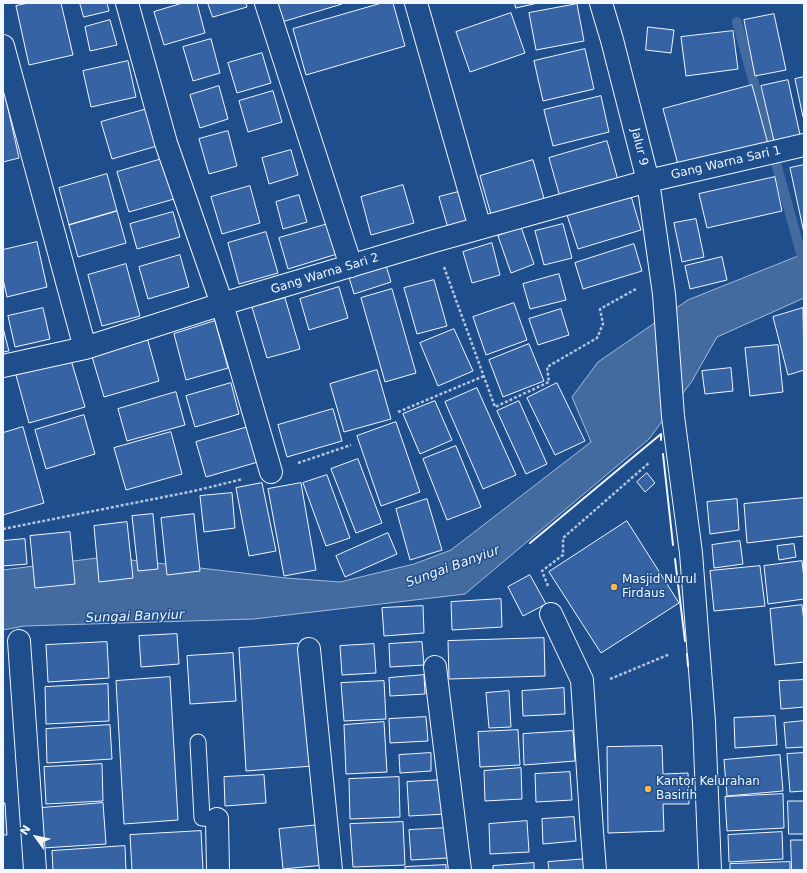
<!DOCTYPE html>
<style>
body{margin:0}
#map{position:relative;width:807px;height:873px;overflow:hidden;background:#1f4e8c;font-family:"DejaVu Sans",sans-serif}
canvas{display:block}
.frame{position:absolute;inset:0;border:4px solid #f2f6ff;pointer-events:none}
.north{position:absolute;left:16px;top:817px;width:40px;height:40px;-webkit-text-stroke:3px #1f4e8c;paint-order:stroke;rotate:303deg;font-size:11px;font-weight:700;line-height:16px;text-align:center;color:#f2f6ff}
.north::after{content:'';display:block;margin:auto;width:14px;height:18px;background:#f2f6ff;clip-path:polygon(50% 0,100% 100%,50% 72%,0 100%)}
</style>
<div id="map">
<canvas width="807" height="873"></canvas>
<div class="frame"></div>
<div class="north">N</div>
</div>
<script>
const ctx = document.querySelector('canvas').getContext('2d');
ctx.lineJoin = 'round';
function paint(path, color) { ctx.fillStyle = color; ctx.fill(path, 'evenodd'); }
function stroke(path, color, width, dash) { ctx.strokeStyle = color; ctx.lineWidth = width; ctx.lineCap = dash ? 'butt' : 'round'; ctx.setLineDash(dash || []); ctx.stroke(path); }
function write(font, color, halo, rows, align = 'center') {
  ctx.font = font + ' "DejaVu Sans",sans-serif'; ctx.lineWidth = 3; ctx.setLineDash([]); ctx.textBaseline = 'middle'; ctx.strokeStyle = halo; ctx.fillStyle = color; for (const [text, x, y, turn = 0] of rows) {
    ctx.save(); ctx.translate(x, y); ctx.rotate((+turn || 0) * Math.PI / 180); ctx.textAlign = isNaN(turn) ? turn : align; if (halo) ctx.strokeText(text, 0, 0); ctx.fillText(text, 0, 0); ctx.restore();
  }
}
const water = new Path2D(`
 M804,254V298L717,337L692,381L649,439L465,594L254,619L24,626L3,630V570L105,557L286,578L340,582L414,564L451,550L591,442L572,397L598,362L688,300Z`);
paint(water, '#446ba0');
stroke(water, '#a8bbd7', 1);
stroke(new Path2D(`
 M737,22L802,257`), '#446ba0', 10);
const building = new Path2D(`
 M29,3H61L73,55L29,65L16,6Z
 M80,3H107L109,11L84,17Z
 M183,3H197L205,33L164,45L154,12Z
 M208,3H246L247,7L213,17Z
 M277,3H342V4L282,22Z
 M382,3H393L405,46L306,75L293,29Z
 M515,3H538L516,8Z
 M577,4L584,41L536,50L529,13Z
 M511,13L525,53L470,72L456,32Z
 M774,14L786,70L755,76L744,20Z
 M110,20L117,45L90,51L85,27Z
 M648,27L674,30L671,53L646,50Z
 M733,31L738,69L686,76L681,37Z
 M211,39L220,73L193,81L183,47Z
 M585,49L594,89L543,101L534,61Z
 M262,53L271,83L237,93L228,63Z
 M128,61L136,97L91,107L83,71Z
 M804,77V117H803L795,79Z
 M788,80L800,135L774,141L761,86Z
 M752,85L768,144L679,168L663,109Z
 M3,86L19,158L3,162Z
 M219,86L228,119L200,128L190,95Z
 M273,91L282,122L248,132L239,101Z
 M601,96L609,132L553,146L544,110Z
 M147,109L157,146L112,159L101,122Z
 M228,131L237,166L209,174L199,139Z
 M607,141L618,180L560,197L549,158Z
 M291,150L298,175L269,184L262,158Z
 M162,159L174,199L129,212L117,172Z
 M533,160L545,202L492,218L480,176Z
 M804,165V233L790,168Z
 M107,174L117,211L69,225L59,188Z
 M775,177L782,211L707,228L699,194Z
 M403,185L414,223L371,235L361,197Z
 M250,186L260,223L222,234L211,197Z
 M458,192L467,222L448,228L439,197Z
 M299,195L307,222L283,229L276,202Z
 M631,196L641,230L578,249L567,215Z
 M117,211L126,243L78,257L69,225Z
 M173,212L180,237L137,249L130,224Z
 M696,219L704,257L682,262L674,223Z
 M328,224L337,254L288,269L279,238Z
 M563,224L572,258L544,265L535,231Z
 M521,227L534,264L511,273L498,236Z
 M266,232L278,273L239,284L228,243Z
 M37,242L47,287L7,297L3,279V250Z
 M492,243L500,275L472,283L463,252Z
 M634,244L642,271L583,289L575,263Z
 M180,255L189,287L148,299L139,267Z
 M722,257L727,280L690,289L685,266Z
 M385,262L391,282L354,294L348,274Z
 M126,264L140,316L102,326L88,275Z
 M559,274L566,300L530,309L523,284Z
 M434,280L447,326L417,334L404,288Z
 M339,287L348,318L309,330L300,299Z
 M392,289L416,373L385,382L361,298Z
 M285,298L300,349L267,358L252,307Z
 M514,303L527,340L486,355L473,317Z
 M43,308L50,339L15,347L8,316Z
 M803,308L804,370L788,375L773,317Z
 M561,309L569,335L538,345L529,319Z
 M215,321L228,368L186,380L174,334Z
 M3,328L9,351L3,352Z
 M454,329L473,371L438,386L420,343Z
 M146,334L159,381L104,397L90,350Z
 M529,344L544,381L503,397L489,360Z
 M778,345L783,392L750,396L745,348Z
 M71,360L85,407L29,423L16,375Z
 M731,368L733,391L705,394L702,371Z
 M377,370L391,419L344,432L330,384Z
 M231,383L239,414L195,427L186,396Z
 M557,383L585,441L555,455L527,398Z
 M477,388L516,475L483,489L445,402Z
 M176,392L185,425L127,441L118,409Z
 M435,401L452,440L420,454L403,414Z
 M519,401L547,464L526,474L497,411Z
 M333,409L342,441L287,457L278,425Z
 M84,415L95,454L46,469L35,430Z
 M396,422L420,492L381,506L357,436Z
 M23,427L44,503L3,515V433Z
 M248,427L258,462L206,477L196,442Z
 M171,432L182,474L126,490L114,448Z
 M456,446L481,507L447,520L423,459Z
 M358,459L382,523L356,533L331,469Z
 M647,473L655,483L645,492L637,482Z
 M327,475L350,538L326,546L303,483Z
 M262,483L276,551L249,556L236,488Z
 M301,483L316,570L284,576L268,489Z
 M232,493L235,528L204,532L200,496Z
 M804,498V536L747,543L744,504Z
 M427,499L442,550L410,560L396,509Z
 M737,499L739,530L710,534L707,502Z
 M153,514L158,569L138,571L132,516Z
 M194,514L200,571L167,575L161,518Z
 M627,521L679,603L601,653L549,572Z
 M127,522L133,578L99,582L94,526Z
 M70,532L75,584L35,588L30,536Z
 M388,533L397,554L345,577L336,556Z
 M25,539L27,564L3,566V541Z
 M740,541L743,564L714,568L712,545Z
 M794,544L796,557L779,560L777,546Z
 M802,561L804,579V599L768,604L764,566Z
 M760,566L765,606L714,611L710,571Z
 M530,575L546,604L523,616L508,587Z
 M501,599L502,627L452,630L451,602Z
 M802,605L804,622V662L775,665L770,609Z
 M423,606L424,633L384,636L382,608Z
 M177,634L179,664L141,667L139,636Z
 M544,638L545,676L449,679L448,641Z
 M107,642L109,678L48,682L46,645Z
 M422,642L424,665L390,667L389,644Z
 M306,643L313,766L246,771L239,648Z
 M374,644L376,673L342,675L340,646Z
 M233,653L236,701L190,704L187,656Z
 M424,675L425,694L390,696L389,678Z
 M170,677L178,820L124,824L116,681Z
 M804,680V707L781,709L779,681Z
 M384,681L386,719L344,721L341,683Z
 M108,684L109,721L46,724L45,687Z
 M564,688L565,714L523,716L522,691Z
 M509,691L511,727L489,728L486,693Z
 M775,716L777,745L735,748L734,718Z
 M426,717L428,741L390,743L389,719Z
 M804,721V747L786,748L784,723Z
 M384,722L387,772L346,774L344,725Z
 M110,725L112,759L47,763L46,729Z
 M518,730L520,765L480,767L478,732Z
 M573,731L575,761L524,765L523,734Z
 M662,746L663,774L688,773L689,804H663L664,831L608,833L607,747Z
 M431,753V771L400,773L399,755Z
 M804,753V791L790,792L787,754Z
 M780,755L783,791L727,796L724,760Z
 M102,764L103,801L46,804L44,767Z
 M521,768L522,799L485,801L484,771Z
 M570,772L572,800L536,802L535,774Z
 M264,775L266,803L225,806L224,777Z
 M399,777L400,817L350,819L349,779Z
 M444,780L446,814L409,816L407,782Z
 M783,794L784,828L727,831L725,797Z
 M788,801H804V834H789Z
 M3,803H5L7,835H3Z
 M103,803L106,844L43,848L41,808Z
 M574,817L576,841L543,844L542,819Z
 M527,821L529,852L490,854L489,824Z
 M403,822L405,865L353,867L350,824Z
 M319,825L324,865L283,869L279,829Z
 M447,828L448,858L411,860L409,830Z
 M201,831L203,870H132L130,835Z
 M782,832L783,859L729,862L728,835Z
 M791,840H804V870H792Z
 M125,846L126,870H53L52,851Z
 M587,859V870H549L548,862Z
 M790,862V870H730V864Z
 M534,863V870H493V866Z
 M446,865V870H405V867Z`);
paint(building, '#3563a3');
stroke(building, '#f2f6ff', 1);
const lane = new Path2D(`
 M198,742L202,818L217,819`);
const street = new Path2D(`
 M127,3L166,143L222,304L271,472
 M266,3L351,266
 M416,3L480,228
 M3,46L85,348
 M3,366L85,348L222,304L434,241L648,181L804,145
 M551,614L582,680L592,832L595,870
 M19,641L35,870
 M309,649L331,870
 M435,667L460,870
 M217,819L218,870`);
const secondary = new Path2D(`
 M601,3L612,40L648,181L664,294L673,416L691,553L704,722L710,870`);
stroke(lane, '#f2f6ff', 17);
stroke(street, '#f2f6ff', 24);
stroke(secondary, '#f2f6ff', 24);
stroke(new Path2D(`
 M444,267L495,407L549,382L547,367L597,338L603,324L600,309L636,289
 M398,412L484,376
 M298,463L351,445
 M3,529L194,491L243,479
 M548,586L542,571L563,555V538L650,462
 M610,679L670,654`), '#b3c4dc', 2.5, [3, 2]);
stroke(lane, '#1f4e8c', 15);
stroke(street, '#1f4e8c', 22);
stroke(secondary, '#1f4e8c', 22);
stroke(new Path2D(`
 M663,454L673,545
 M530,543L661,434V440
 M675,559L685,641
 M687,654L688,666`), '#f2f6ff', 2);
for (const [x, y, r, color] of [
 [614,587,4,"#ffb74d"],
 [648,789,4,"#ffb74d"]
]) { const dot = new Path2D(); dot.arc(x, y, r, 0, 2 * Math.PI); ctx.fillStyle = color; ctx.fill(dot); stroke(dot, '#1f4e8c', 1.5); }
write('12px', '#f2f6ff', '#1f4e8c', [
 ["Jalur 9",639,147,76],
 ["Gang Warna Sari 1",726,163,-13],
 ["Gang Warna Sari 2",325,274,-17]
]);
write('12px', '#f2f6ff', '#1f4e8c', [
 ["Masjid Nurul",622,580],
 ["Firdaus",622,594],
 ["Kantor Kelurahan",656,782],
 ["Basirih",656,796]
], 'left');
write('italic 13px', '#f2f6ff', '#1f4e8c', [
 ["Sungai Banyiur",453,567,-20],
 ["Sungai Banyiur",135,617,-2]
]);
</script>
